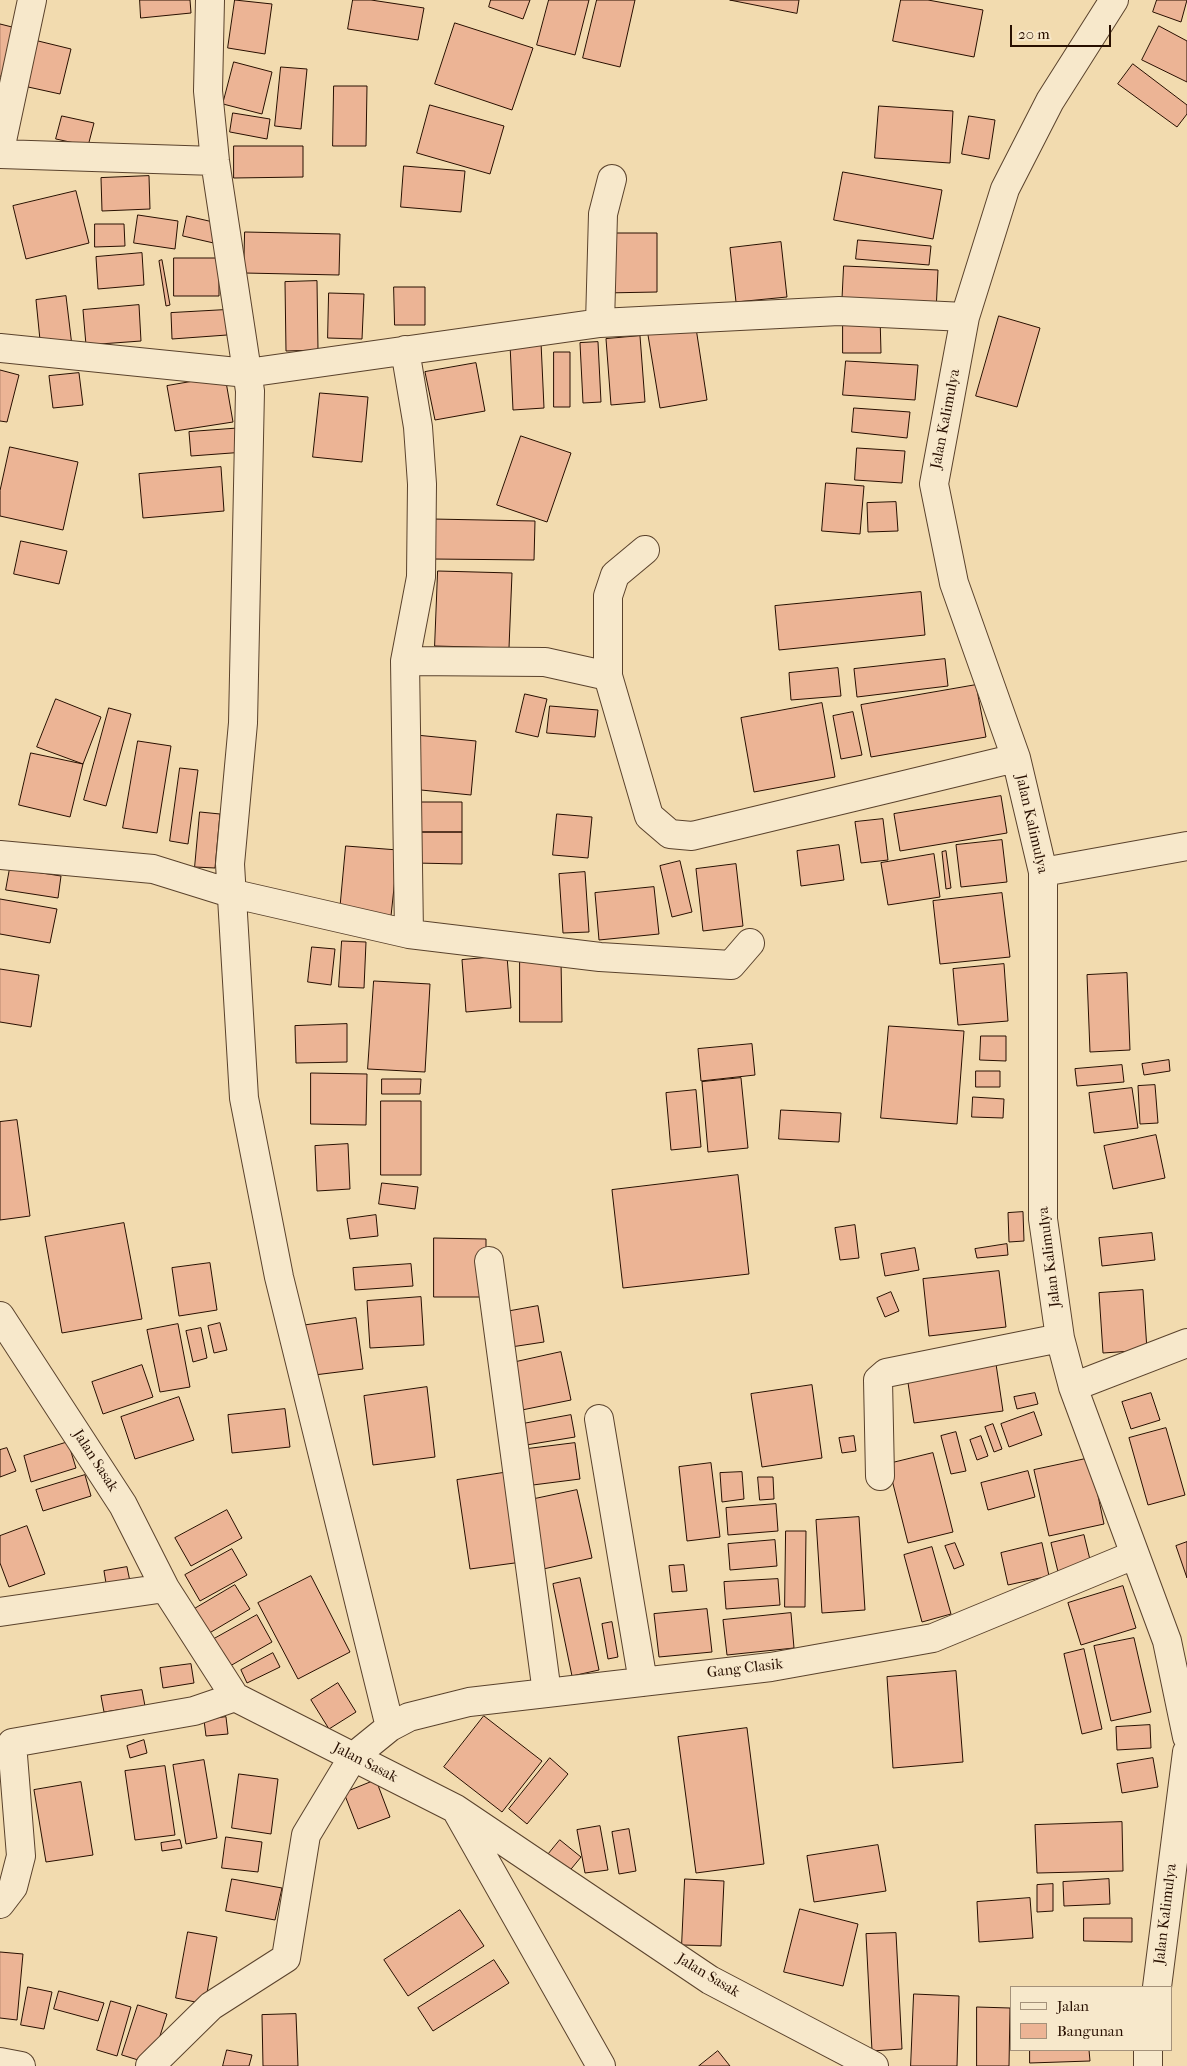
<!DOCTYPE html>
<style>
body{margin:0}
#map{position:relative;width:1187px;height:2066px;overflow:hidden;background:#f2dbaf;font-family:"IM FELL French Canon",serif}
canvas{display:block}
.legend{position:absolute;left:1010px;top:1986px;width:162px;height:65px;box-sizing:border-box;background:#f7e8cb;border:1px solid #a4917a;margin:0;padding:6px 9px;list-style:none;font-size:15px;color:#280f00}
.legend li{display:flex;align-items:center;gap:10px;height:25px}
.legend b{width:25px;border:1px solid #a4917a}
.scale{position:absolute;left:1010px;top:25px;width:101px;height:22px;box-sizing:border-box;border:2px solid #280f00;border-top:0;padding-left:6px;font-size:15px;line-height:18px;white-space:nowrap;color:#280f00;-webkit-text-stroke:4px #f7e8cb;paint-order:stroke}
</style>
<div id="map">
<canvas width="1187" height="2066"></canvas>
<ul class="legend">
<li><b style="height:6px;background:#f7e8cb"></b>Jalan</li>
<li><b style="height:14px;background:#ecb495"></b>Bangunan</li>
</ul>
<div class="scale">20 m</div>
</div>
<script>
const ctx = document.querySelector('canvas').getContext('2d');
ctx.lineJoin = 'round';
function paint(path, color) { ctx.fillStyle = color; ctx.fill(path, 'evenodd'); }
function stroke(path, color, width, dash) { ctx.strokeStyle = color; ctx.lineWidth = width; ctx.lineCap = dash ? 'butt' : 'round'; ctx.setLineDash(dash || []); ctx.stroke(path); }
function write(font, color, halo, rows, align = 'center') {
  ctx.font = font + ' "IM FELL French Canon",serif'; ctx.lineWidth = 4; ctx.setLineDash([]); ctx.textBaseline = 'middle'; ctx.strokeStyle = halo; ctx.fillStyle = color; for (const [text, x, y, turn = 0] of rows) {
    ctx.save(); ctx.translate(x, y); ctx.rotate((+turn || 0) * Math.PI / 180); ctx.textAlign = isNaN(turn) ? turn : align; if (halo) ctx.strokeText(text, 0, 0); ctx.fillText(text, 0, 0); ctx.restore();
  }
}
const building = new Path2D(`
 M140,0H190L191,13L141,18Z
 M235,0L272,4L265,54L228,48Z
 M353,0H371L424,8L418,40L348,29Z
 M491,0H530L523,19L489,7Z
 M549,0H589L575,55L537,45Z
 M597,0H635L620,67L583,58Z
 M730,0H799L797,13Z
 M901,0H928L983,10L974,57L893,41Z
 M1157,0H1187L1181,22L1153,12Z
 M455,23L533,48L512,110L435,84Z
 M0,24L16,28L3,77L0,76Z
 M1159,26L1187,41V82L1142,60Z
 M30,39L71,49L60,94L19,85Z
 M234,62L272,72L262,114L223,104Z
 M1133,64L1187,105V114L1177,127L1118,84Z
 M281,67L307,69L301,129L275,126Z
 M334,86H367L366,146H333Z
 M430,105L504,126L490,174L417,153Z
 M879,106L953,111L950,163L875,158Z
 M233,113L270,119L267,139L230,132Z
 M62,116L94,123L88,146L56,139Z
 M969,116L995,120L989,159L962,154Z
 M234,146H303V177L234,178Z
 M404,166L465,171L461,212L401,207Z
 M843,172L942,190L933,239L834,220Z
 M149,176L150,209L102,211L101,178Z
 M76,191L89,243L26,259L13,206Z
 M138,215L178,221L175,249L134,243Z
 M187,216L222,224L218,244L183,236Z
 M95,224H124L125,246L95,247Z
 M245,232L340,234L339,275L244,273Z
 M604,233H657V292L604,293Z
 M858,240L931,246L929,265L856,259Z
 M781,242L787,297L736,302L730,248Z
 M142,253L144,285L98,289L96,257Z
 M174,258H219V296H174Z
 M162,260L170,305L166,306L159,261Z
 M844,266L938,270L936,312L842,307Z
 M317,281L318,350L286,351L285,282Z
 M394,287H425V325H395Z
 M329,293L364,294L362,339L328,338Z
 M66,296L72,346L41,350L36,300Z
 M139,305L141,341L86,345L83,310Z
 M225,310L227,335L172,339L171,313Z
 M843,315L880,316L881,353H843Z
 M999,316L1040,328L1017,407L976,396Z
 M696,328L707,400L660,408L648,335Z
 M640,336L645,402L611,405L606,339Z
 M541,342L544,408L513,410L510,344Z
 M598,342L601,402L583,403L580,343Z
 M554,352H570V407H554Z
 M846,361L918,365L915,400L843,395Z
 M476,363L485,411L435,420L425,372Z
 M0,370L19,375L7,422L0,421Z
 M79,373L83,405L53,408L49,376Z
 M225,376L233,422L175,431L167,386Z
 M320,393L368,397L362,462L313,457Z
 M854,408L910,412L907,438L852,432Z
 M243,428L245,452L191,456L189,432Z
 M521,436L571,453L547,522L497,505Z
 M10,447L78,462L63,530L0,516V491Z
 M857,448L905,451L902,483L855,480Z
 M221,467L224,511L143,518L139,474Z
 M826,483L864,486L860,534L822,531Z
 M896,502L898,531L868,532L867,503Z
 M432,519L535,521L534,560L431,559Z
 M21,541L67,551L59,584L14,574Z
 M438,571L512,573L509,648L435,646Z
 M921,592L925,635L779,650L775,606Z
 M945,659L948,686L857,697L854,669Z
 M838,668L841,696L791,700L789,673Z
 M976,685L986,737L871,757L861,705Z
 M525,694L547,699L538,737L516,732Z
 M56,699L101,717L83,764L37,747Z
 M822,703L835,777L754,792L741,718Z
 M550,706L598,710L595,737L547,733Z
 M109,708L131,714L106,806L84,800Z
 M853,712L862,755L841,759L833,716Z
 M416,735L476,741L471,795L411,789Z
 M138,741L171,746L157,833L123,828Z
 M31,753L83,764L70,817L19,805Z
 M180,768L198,770L188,844L170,841Z
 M1001,796L1007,833L900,851L894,814Z
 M416,802H462V832H415Z
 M200,812L220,814L215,868L195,867Z
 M557,814L592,817L588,858L553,855Z
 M883,819L888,860L861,863L855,822Z
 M415,832H462V864L415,863Z
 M1002,840L1007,882L961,887L956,845Z
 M839,845L844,880L801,886L797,851Z
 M346,846L398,850L391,916L340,911Z
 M946,851L951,888L946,889L942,852Z
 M934,854L940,897L888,905L881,863Z
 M680,861L692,912L672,917L660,866Z
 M736,864L743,926L703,931L696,869Z
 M10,868L61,876L58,898L6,890Z
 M585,872L589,932L563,933L559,874Z
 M654,887L659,934L599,940L595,893Z
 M1002,893L1010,957L940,964L933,901Z
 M0,899L57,909L50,943L0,934Z
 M342,941L366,942L364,988L339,987Z
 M312,947L335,949L331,985L308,982Z
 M507,956L511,1008L466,1012L462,960Z
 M520,959H561L562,1022H520Z
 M1004,964L1008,1021L958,1025L953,969Z
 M0,969L39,975L31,1027L0,1022Z
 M1127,973L1130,1050L1090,1052L1087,975Z
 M374,981L430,984L425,1072L368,1069Z
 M347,1024V1062L296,1063L295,1026Z
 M889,1026L964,1031L957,1124L881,1118Z
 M981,1036H1006V1061L980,1060Z
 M752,1044L755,1075L701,1081L698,1049Z
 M1169,1060L1170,1071L1144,1075L1142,1064Z
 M1122,1065L1124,1082L1077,1086L1075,1069Z
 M976,1071H1000V1087H976Z
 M311,1073L367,1074L366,1125L311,1124Z
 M741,1078L748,1148L708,1152L702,1082Z
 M382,1079H421L420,1094H382Z
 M1155,1085L1158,1123L1140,1124L1138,1086Z
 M1132,1088L1138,1128L1094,1133L1089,1093Z
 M696,1090L701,1147L671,1150L666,1093Z
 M973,1097L1004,1099L1003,1118L972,1117Z
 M381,1101H421V1175H381Z
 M781,1110L841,1113L839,1142L779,1139Z
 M17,1120L30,1216L0,1220V1122Z
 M1156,1135L1165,1178L1113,1189L1104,1146Z
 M348,1144L350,1189L317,1191L315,1146Z
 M738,1175L749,1274L623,1288L612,1190Z
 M382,1183L418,1187L415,1209L379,1204Z
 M1023,1212L1024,1241L1009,1242L1008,1213Z
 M376,1215L378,1236L350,1239L347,1219Z
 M124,1223L142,1319L62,1333L45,1237Z
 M855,1225L859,1258L840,1260L835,1228Z
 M1152,1233L1155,1260L1102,1266L1099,1238Z
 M434,1238L486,1239V1297H434Z
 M1007,1244L1008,1255L977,1258L975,1249Z
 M915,1248L919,1270L885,1276L881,1254Z
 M210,1263L217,1310L179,1316L172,1268Z
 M411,1264L413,1286L355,1290L353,1268Z
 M999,1271L1006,1327L929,1336L923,1279Z
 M1143,1290L1147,1350L1103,1353L1099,1293Z
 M891,1292L899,1311L885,1317L877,1298Z
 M421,1297L424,1345L370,1348L367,1301Z
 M538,1306L544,1342L511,1347L505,1312Z
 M356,1318L363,1369L306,1376L300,1326Z
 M220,1323L227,1350L214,1353L208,1326Z
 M178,1324L190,1387L160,1392L147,1330Z
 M201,1328L207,1358L193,1362L186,1331Z
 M561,1352L571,1400L517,1411L507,1364Z
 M996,1364L1003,1411L914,1423L907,1376Z
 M142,1365L153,1397L103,1414L92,1382Z
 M812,1385L822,1458L762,1467L751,1394Z
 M427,1387L435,1457L373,1465L364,1396Z
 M1035,1393L1038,1404L1017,1409L1014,1397Z
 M1151,1393L1160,1420L1131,1429L1122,1402Z
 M179,1397L194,1440L135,1459L121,1417Z
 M285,1409L290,1447L232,1453L228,1415Z
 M1034,1412L1042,1435L1009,1447L1001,1424Z
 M571,1415L575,1437L520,1446L517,1425Z
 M993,1424L1002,1449L994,1452L985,1427Z
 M1166,1428L1185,1495L1148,1505L1129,1438Z
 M956,1432L966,1471L951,1474L941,1436Z
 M854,1436L856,1451L842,1453L839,1438Z
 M981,1436L988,1456L977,1460L970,1440Z
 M68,1442L76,1468L31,1482L24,1456Z
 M575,1443L580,1479L525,1486L519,1450Z
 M7,1448L16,1471L0,1477V1450Z
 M933,1453L953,1532L908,1543L888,1464Z
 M1090,1458L1104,1524L1049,1536L1034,1470Z
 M711,1463L720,1537L687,1541L679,1467Z
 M1028,1471L1035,1497L988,1510L981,1483Z
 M509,1472L522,1562L470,1569L457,1480Z
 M742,1472L744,1499L722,1502L720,1473Z
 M85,1475L91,1496L43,1511L36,1490Z
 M758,1477H773L774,1499L760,1500Z
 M577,1490L592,1558L539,1570L525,1501Z
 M776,1504L778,1531L728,1535L726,1508Z
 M227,1510L242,1538L191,1566L175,1538Z
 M859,1517L865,1610L822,1613L816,1520Z
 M27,1526L45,1574L9,1587L0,1563V1536Z
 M786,1531H806L805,1607H785Z
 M1084,1535L1093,1572L1060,1580L1051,1543Z
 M775,1540L777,1566L730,1570L728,1544Z
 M1187,1542V1578L1176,1546Z
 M955,1543L964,1565L954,1569L945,1546Z
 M1042,1543L1049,1576L1008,1585L1001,1553Z
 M932,1547L951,1614L922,1622L904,1555Z
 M232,1549L247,1575L200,1601L185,1575Z
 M684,1565L687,1591L672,1592L669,1566Z
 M127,1567L132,1591L108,1595L104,1571Z
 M311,1576L350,1652L298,1679L258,1603Z
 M580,1578L599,1670L572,1676L553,1584Z
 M778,1579L780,1605L726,1609L724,1582Z
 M235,1585L250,1609L206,1635L191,1611Z
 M1123,1586L1136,1628L1081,1645L1068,1603Z
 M707,1609L712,1652L659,1657L654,1614Z
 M791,1613L794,1648L727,1655L723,1620Z
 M257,1615L272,1642L230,1666L214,1639Z
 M612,1622L618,1657L608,1659L602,1624Z
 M1134,1638L1151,1712L1111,1721L1094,1646Z
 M1084,1649L1102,1729L1082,1734L1064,1654Z
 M273,1653L280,1667L247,1683L241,1670Z
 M191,1664L194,1683L163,1688L160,1668Z
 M956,1671L963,1762L893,1768L887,1677Z
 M338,1683L356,1712L329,1729L311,1700Z
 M142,1690L145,1706L104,1712L101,1696Z
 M484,1716L542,1761L502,1812L444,1767Z
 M226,1717L228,1734L206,1736L204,1720Z
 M1150,1725L1151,1748L1117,1750L1116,1727Z
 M747,1728L764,1864L696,1873L678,1737Z
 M144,1740L147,1753L130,1758L127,1746Z
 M550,1758L568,1774L527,1824L509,1809Z
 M1153,1758L1158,1787L1122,1793L1117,1764Z
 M204,1760L217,1838L186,1844L173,1765Z
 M165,1766L175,1835L135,1840L125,1771Z
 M239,1774L278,1779L271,1834L232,1828Z
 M376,1780L390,1817L358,1829L344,1793Z
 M81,1782L93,1855L46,1862L34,1790Z
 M1122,1822L1123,1871L1037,1873L1035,1825Z
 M600,1826L608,1870L585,1873L577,1830Z
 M629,1829L636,1871L619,1874L612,1832Z
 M226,1837L262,1842L258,1872L222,1868Z
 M180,1840L182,1848L162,1851L161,1843Z
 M560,1840L581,1857L567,1874L546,1857Z
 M878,1845L886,1891L814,1902L807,1856Z
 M232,1879L282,1888L275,1920L226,1911Z
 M685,1879L724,1881L721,1946L682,1945Z
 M1109,1879L1110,1904L1064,1906L1063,1882Z
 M1053,1884V1911L1037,1912V1885Z
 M1030,1898L1033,1938L979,1942L977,1902Z
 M800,1909L858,1924L843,1986L784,1972Z
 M460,1910L484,1946L408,1996L384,1960Z
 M1084,1918H1132V1942L1084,1941Z
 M188,1932L217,1937L205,2004L176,1998Z
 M896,1933L902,2049L872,2051L866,1934Z
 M0,1952L23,1954L17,2020L0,2018Z
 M494,1960L509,1983L433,2031L418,2008Z
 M28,1987L52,1992L44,2029L21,2025Z
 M59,1991L104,2003L98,2021L54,2009Z
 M914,1994L959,1996L957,2066H911Z
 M111,2001L131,2007L117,2056L97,2050Z
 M138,2005L167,2014L151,2064L122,2055Z
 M977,2007L1010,2008L1009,2066H977Z
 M296,2014L298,2066H263L262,2015Z
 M227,2050L252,2055L249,2066H223Z
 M1030,2050H1089L1090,2061L1030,2063Z
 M718,2051L730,2066H699Z`);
paint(building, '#ecb495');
stroke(building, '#280f00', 1);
const minor = new Path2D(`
 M210,0L208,91L215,161L250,391L243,723L230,864L244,1098L279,1277L390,1727
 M1114,0L1050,101L1005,189L965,317L934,484L954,583L1016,758L1043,872V1219L1060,1338L1073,1387L1167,1641L1187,1737
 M0,150L32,0
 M0,154L215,161
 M600,323L603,214L612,179
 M0,348L247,373L600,323L839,311L965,317
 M405,350L418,427L422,484L421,577L405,661
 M608,676V596L615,575L645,550
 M0,855L153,869L230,893L409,934L405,661L545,662L608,676L649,816L670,834L692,836L1016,758
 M1043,872L1187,846
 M409,934L600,957L731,965L750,943
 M489,1261L547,1693
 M0,1316L123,1505L165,1588L235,1697L456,1809L710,1980L874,2066
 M1073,1387L1187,1343
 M599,1419L643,1682
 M880,1476L878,1380L886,1373L1060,1338
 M0,1612L165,1588
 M458,1813L601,2066
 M0,1904L13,1887L21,1856L12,1743L194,1711L235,1697
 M1157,1987L1187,1752
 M0,2062L21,2066
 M150,2066L211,2006L286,1958L306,1835L353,1757L390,1727L409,1717L469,1702L771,1667L933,1638L1134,1555
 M1148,2066V2050`);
stroke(minor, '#5a422c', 30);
stroke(minor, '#f7e8cb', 28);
write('15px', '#280f00', '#f7e8cb', [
 ["Jalan Kalimulya",946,419,-79],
 ["Jalan Kalimulya",1031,824,77],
 ["Jalan Kalimulya",1050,1257,-97],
 ["Jalan Sasak",95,1461,57],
 ["Gang Clasik",745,1669,-7],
 ["Jalan Sasak",365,1763,27],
 ["Jalan Kalimulya",1166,1914,-83],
 ["Jalan Sasak",708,1976,31]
]);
</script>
